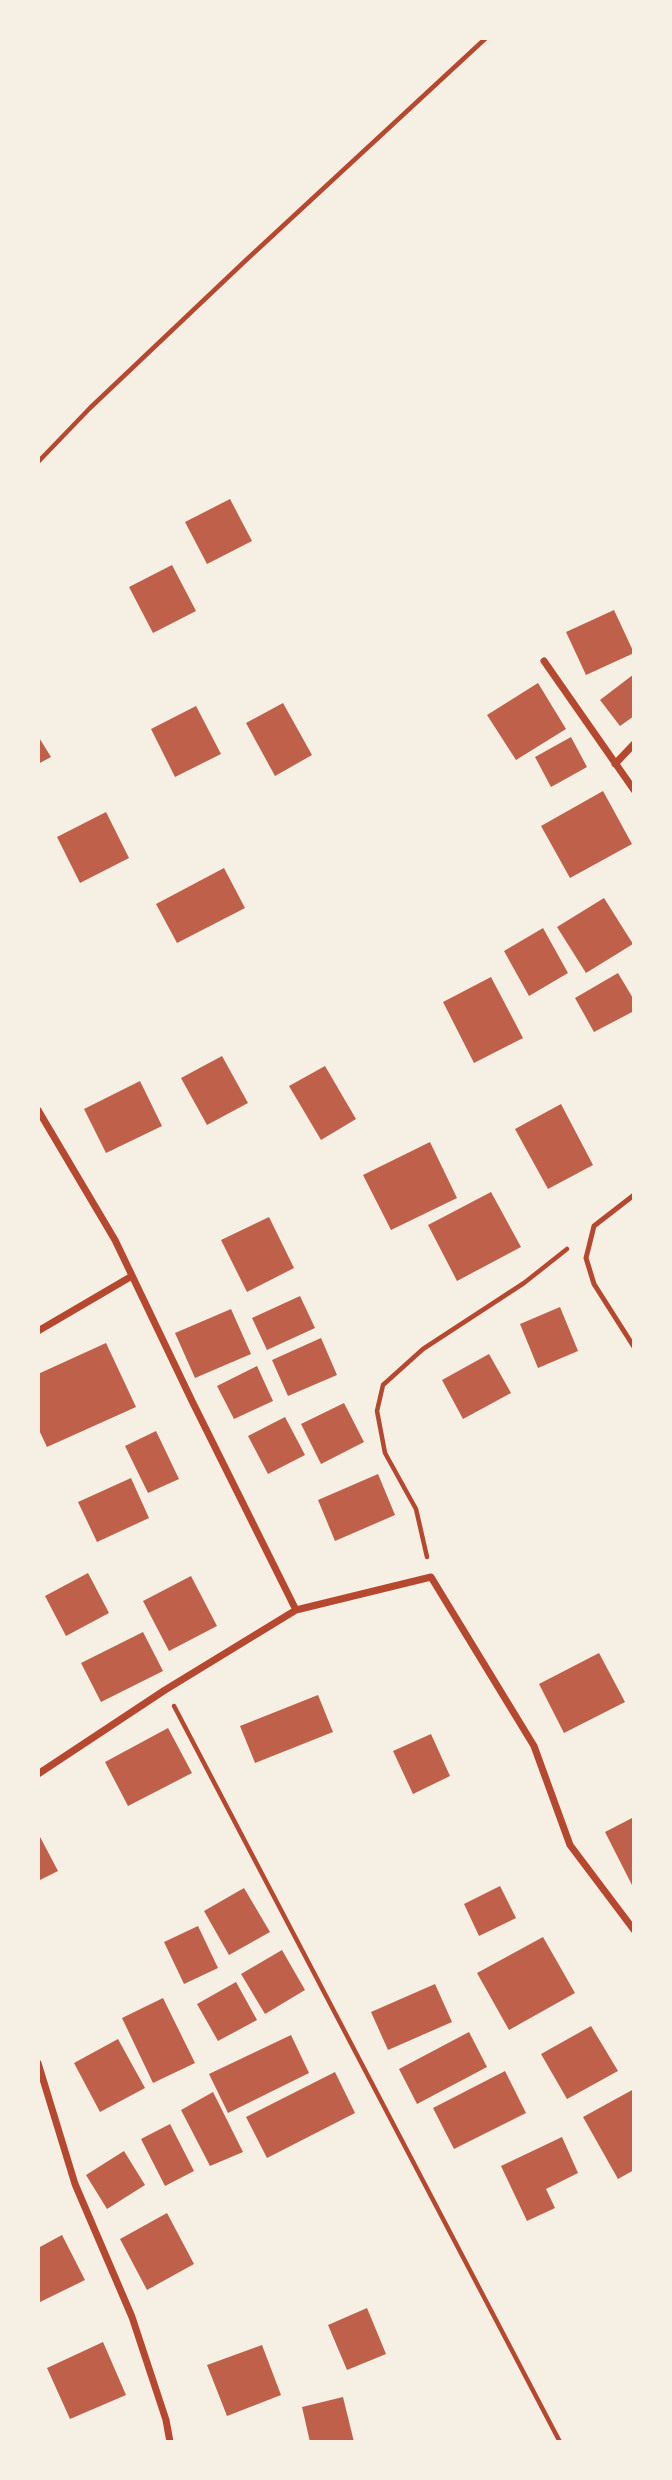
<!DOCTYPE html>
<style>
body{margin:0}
#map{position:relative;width:672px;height:2480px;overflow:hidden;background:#f6efe4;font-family:"Sofia Sans Condensed",sans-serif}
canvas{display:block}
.frame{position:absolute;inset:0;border:40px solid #f6efe4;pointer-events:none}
</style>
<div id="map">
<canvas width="672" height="2480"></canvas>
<div class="frame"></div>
</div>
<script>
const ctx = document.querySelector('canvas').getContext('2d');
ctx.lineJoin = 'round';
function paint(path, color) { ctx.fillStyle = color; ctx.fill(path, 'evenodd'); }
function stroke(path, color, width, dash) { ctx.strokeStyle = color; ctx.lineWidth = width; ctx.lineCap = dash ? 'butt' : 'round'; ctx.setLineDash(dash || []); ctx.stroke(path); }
paint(new Path2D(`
 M230,499L252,541L207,564L185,522Z
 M172,565L196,611L153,633L129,587Z
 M614,610L634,653L586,675L566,632Z
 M634,674V716L620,726L600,700Z
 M538,683L566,729L516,760L487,715Z
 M283,703L312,755L275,776L246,723Z
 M196,706L221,754L175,777L151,729Z
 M38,736L51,757L38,764Z
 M571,737L587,767L551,787L535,757Z
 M603,791L632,844L570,878L541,826Z
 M106,812L129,858L80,883L57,837Z
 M224,868L245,908L177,943L156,904Z
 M604,898L633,944L586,973L557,927Z
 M543,928L568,973L529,996L504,951Z
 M618,973L634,1000V1011L594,1032L575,998Z
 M491,977L523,1038L474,1063L443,1002Z
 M222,1056L248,1103L207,1125L181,1078Z
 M325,1066L356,1119L321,1140L289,1086Z
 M140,1081L162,1126L106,1153L84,1109Z
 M561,1104L593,1165L548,1189L515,1129Z
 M430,1142L457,1198L391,1230L363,1175Z
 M491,1192L521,1247L457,1281L428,1225Z
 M269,1217L294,1268L247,1292L221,1240Z
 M300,1296L315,1328L267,1350L252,1318Z
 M560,1307L578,1351L538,1368L520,1324Z
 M231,1309L251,1354L195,1378L175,1333Z
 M321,1338L337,1375L288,1396L272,1360Z
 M106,1343L136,1407L47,1447L38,1428V1374Z
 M489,1354L511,1393L463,1419L442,1380Z
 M257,1366L273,1401L234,1419L217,1386Z
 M344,1403L364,1442L321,1464L301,1424Z
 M285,1417L305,1455L268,1474L248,1436Z
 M156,1431L179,1479L148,1493L125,1446Z
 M378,1474L395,1515L335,1541L318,1500Z
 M131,1478L149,1518L97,1542L78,1502Z
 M88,1573L109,1613L66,1636L45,1596Z
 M191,1576L217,1626L169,1651L143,1601Z
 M143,1632L163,1671L101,1702L81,1663Z
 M599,1653L625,1702L564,1733L539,1684Z
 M318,1695L333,1732L255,1763L240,1726Z
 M168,1728L192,1773L128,1806L105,1762Z
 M431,1734L450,1776L413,1794L393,1751Z
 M634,1817V1889L605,1832Z
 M38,1833L58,1871L38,1881Z
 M500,1886L516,1918L479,1936L464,1904Z
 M244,1888L270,1932L229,1955L204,1911Z
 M198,1926L218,1968L184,1984L164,1942Z
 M543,1937L575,1993L509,2030L477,1973Z
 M282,1950L305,1990L265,2014L241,1974Z
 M236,1982L257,2020L218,2041L197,2004Z
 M435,1984L452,2022L388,2050L371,2012Z
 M163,1998L195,2063L153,2083L122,2018Z
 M591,2026L618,2071L567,2099L541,2054Z
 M469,2032L487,2067L417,2104L399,2069Z
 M291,2035L309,2073L228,2113L209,2074Z
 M118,2039L145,2088L100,2112L74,2063Z
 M505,2071L526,2113L454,2149L433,2108Z
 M335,2072L355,2113L267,2158L246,2117Z
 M634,2089V2170L618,2179L583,2117Z
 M213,2092L243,2152L210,2166L181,2110Z
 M170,2124L194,2171L165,2186L141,2139Z
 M562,2137L578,2173L546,2189L555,2208L527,2221L501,2166Z
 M124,2151L145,2185L107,2209L86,2175Z
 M167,2213L194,2264L147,2290L120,2239Z
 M62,2235L85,2280L38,2303V2248Z
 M367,2308L386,2354L347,2370L328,2325Z
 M103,2342L126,2395L70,2419L47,2368Z
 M262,2345L281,2395L227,2416L207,2365Z
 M343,2397L354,2442H310L302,2407Z`), '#bf614a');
stroke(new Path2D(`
 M38,462L90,408L244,262L486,38
 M427,1557L416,1509L385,1453L377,1411L383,1385L423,1349L524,1283L567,1249
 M174,1706L560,2442`), '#b5482f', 4.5);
stroke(new Path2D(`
 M634,1195L594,1226L586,1258L594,1284L634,1347`), '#b5482f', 5);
stroke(new Path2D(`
 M544,661L634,790
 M615,764L634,744
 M38,1110L115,1240L192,1401L296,1610L431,1577L534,1746L570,1845L634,1930
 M38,1331L132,1276
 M38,1774L165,1690L296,1610
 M38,2063L75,2184L132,2317L166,2420L170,2442`), '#b5482f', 7);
</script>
